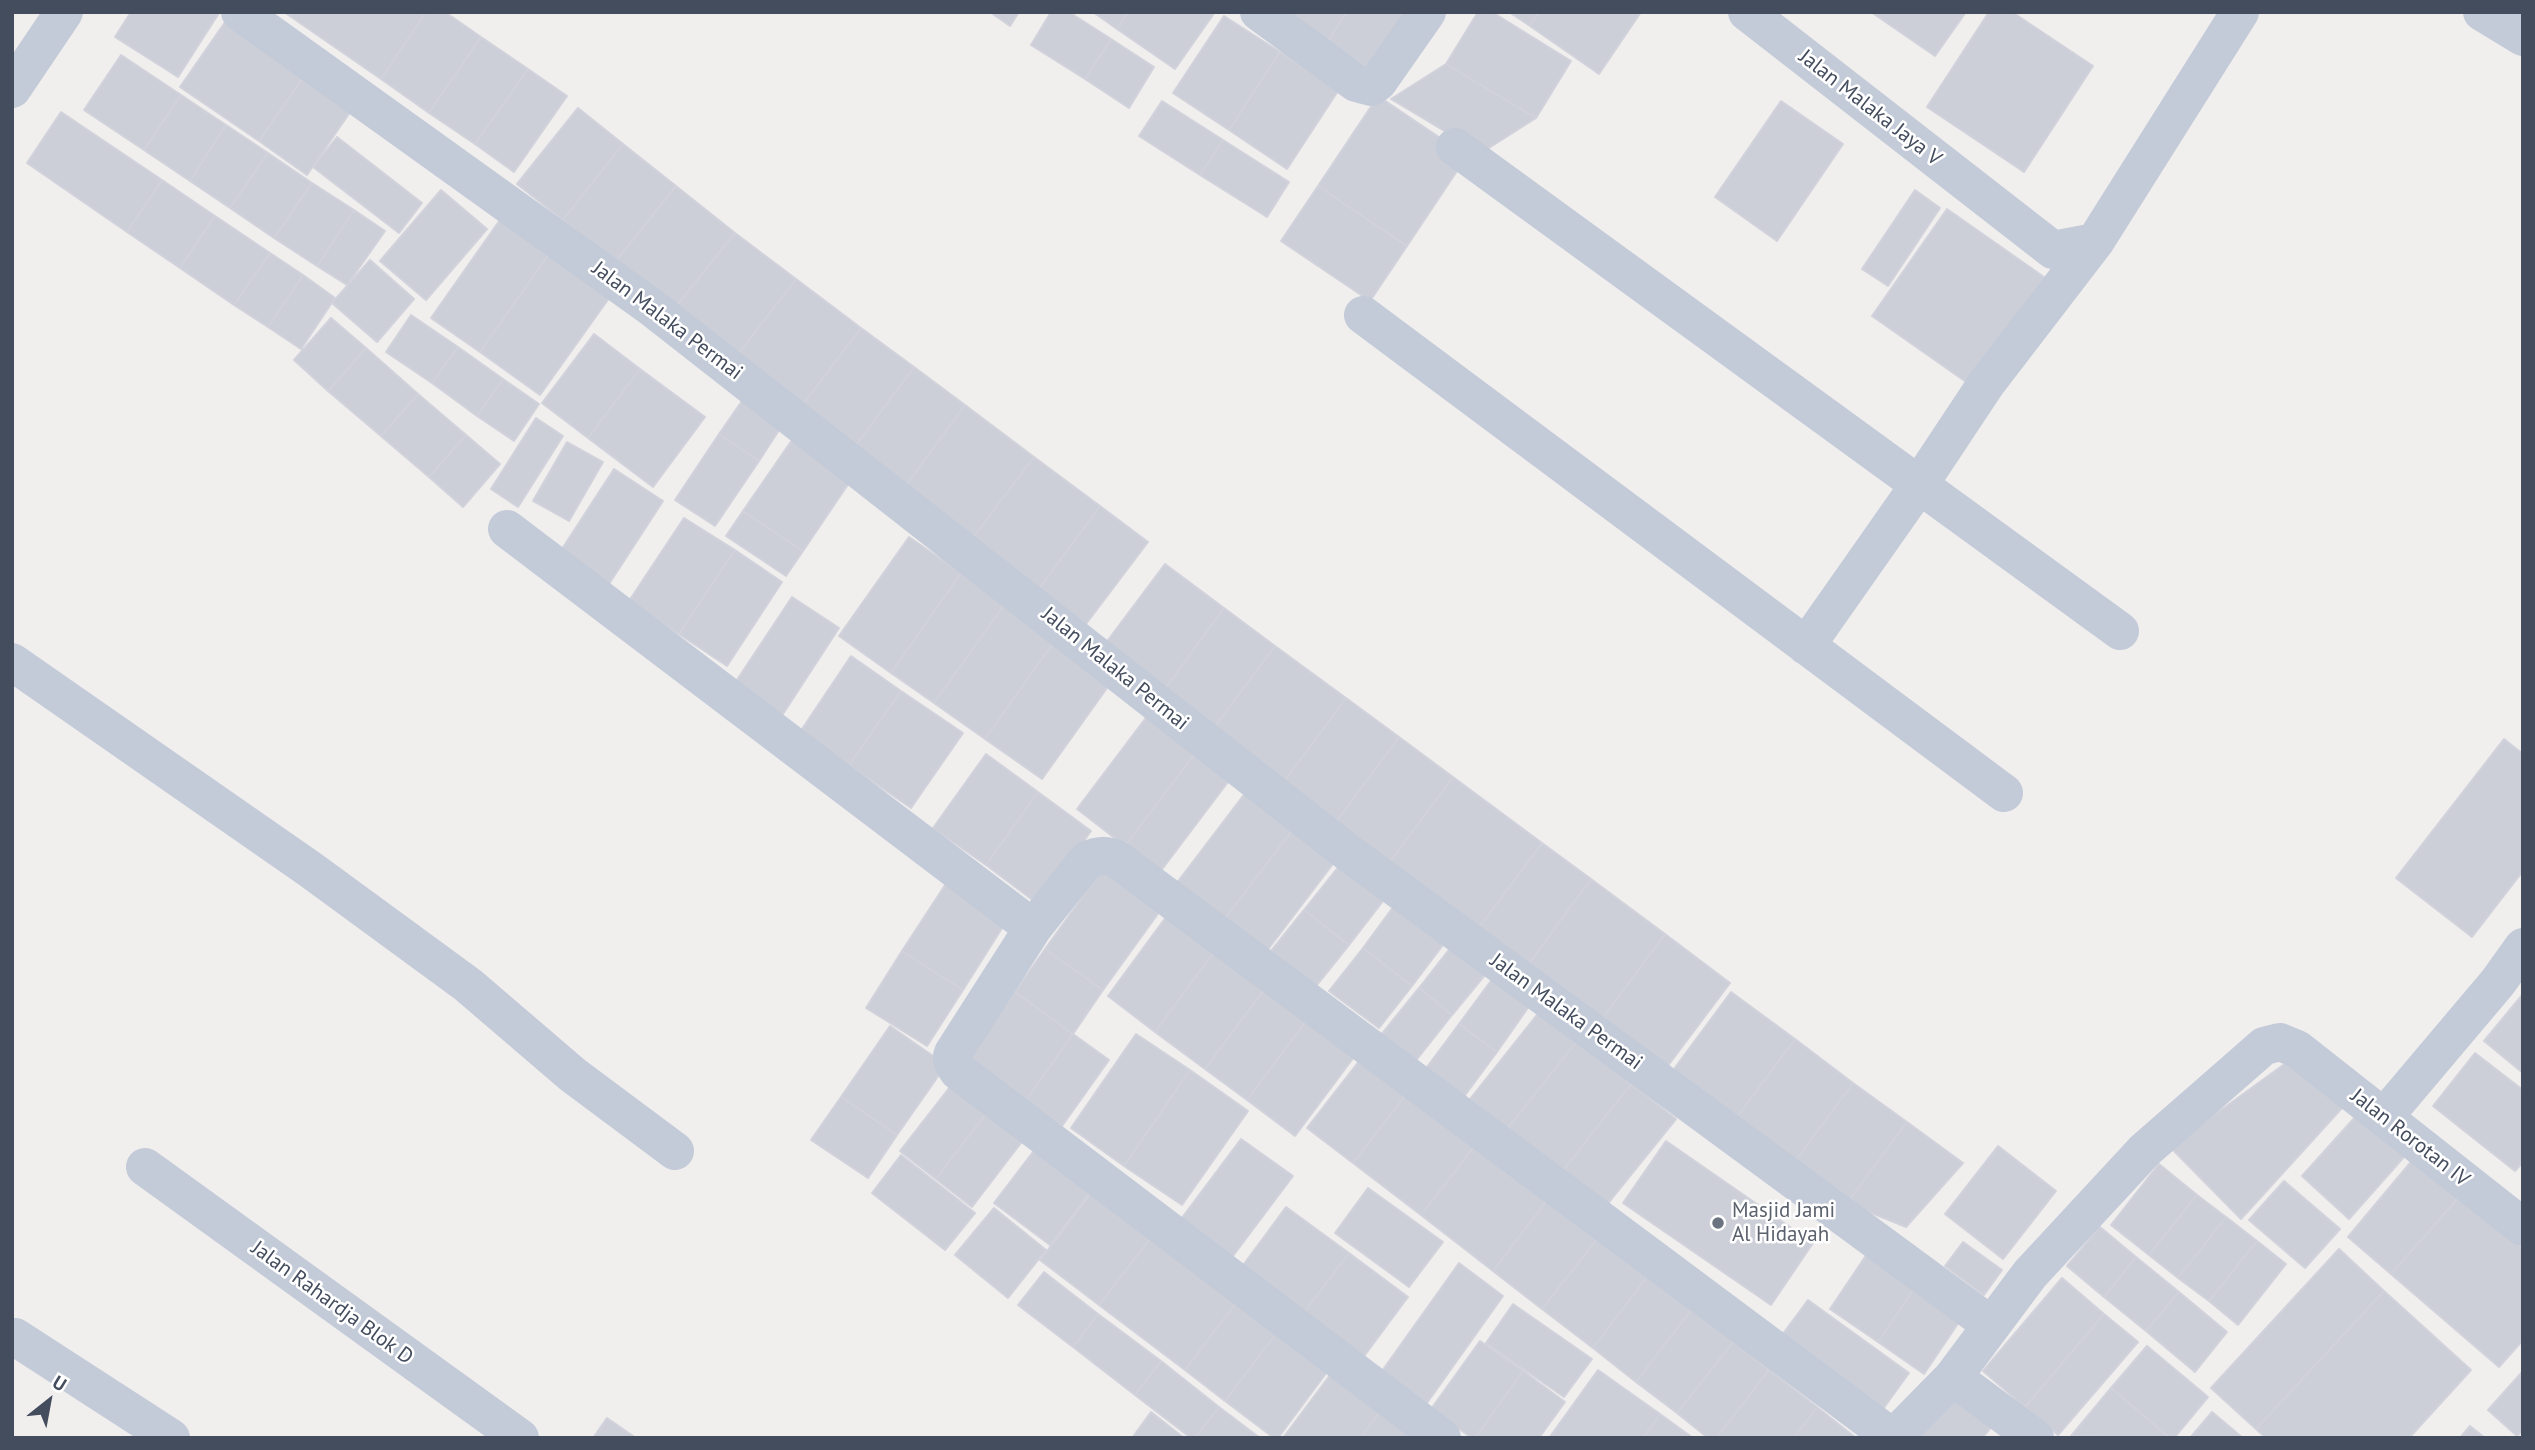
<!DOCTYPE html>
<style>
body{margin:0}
#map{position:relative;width:2535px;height:1450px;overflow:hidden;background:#f1eeee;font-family:"PT Sans",sans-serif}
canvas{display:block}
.frame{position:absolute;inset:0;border:14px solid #444d5e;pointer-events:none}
.north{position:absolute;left:14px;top:1366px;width:70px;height:70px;-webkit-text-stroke:5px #fff;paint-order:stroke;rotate:31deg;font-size:19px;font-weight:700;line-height:28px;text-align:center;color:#444d5e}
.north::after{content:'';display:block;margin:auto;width:24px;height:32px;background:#444d5e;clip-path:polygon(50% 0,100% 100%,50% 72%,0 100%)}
</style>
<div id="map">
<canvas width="2535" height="1450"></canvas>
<div class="frame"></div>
<div class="north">U</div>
</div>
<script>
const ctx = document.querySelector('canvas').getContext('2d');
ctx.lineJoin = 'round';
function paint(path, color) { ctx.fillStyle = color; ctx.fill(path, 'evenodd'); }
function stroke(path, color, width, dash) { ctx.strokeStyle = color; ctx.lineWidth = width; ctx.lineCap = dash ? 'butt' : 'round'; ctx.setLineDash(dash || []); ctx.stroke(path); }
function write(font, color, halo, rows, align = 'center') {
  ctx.font = font + ' "PT Sans",sans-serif'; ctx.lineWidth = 5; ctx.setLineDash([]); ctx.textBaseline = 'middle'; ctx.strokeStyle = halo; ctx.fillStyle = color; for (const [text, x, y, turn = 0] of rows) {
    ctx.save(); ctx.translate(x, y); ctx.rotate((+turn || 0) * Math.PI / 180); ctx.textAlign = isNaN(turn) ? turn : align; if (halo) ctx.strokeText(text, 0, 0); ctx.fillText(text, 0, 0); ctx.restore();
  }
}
const building = new Path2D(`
 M131,12H217L219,13L178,77L115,37Z
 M284,12H426L381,79Z
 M426,12H445L481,37L429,113L381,79Z
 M990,12H1019L1010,26Z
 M1051,12H1069L1111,39L1085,79L1031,45Z
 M1093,12H1128L1117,29Z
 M1128,12H1215L1175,69L1117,29Z
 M1290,12H1347L1328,41Z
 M1347,12H1408L1371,69L1328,41Z
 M1478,12H1492L1571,61L1536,118L1446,64Z
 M1509,12H1539L1530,26Z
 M1539,12H1641L1599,74L1530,26Z
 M1871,12H1966L1935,56Z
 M1989,12H2012L2093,66L2024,172L1927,107Z
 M230,15L309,69L259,141L180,87Z
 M1224,16L1280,52L1229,130L1173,93Z
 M481,37L528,69L475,144L429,113Z
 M1111,39L1154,67L1129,108L1085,79Z
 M1280,52L1338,91L1287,169L1229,130Z
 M121,55L181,95L144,150L84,110Z
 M1446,64L1536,118L1481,153L1391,99Z
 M309,69L357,102L307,175L259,141Z
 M528,69L567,96L514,172L475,144Z
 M181,95L226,125L190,181L144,150Z
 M1378,96L1467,156L1407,246L1318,186Z
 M1162,101L1223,140L1200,175L1139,136Z
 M1781,101L1843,144L1777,241L1715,197Z
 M578,108L623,144L563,220L517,184Z
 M61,112L162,180L127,232L27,163Z
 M226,125L268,153L230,208L190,181Z
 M337,137L422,203L399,233L313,167Z
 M1223,140L1289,182L1267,217L1200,175Z
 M623,144L676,186L615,262L563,220Z
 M268,153L312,183L274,238L230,208Z
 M162,180L215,216L180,268L127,232Z
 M312,183L354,210L317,266L274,238Z
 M676,186L735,233L674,309L615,262Z
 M1318,186L1407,246L1370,301L1281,241Z
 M441,190L487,229L426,300L380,261Z
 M1915,190L1940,208L1888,286L1862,269Z
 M1947,209L2044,277L1969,384L1872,316Z
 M354,210L385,231L347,285L317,266Z
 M215,216L270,253L234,305L180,268Z
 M502,217L551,251L480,352L431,318Z
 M735,233L796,279L736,357L674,309Z
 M551,251L612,294L540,395L480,352Z
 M270,253L303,275L268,327L234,305Z
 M370,260L414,299L377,342L332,303Z
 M303,275L335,298L301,349L268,327Z
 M796,279L861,328L801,407L736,357Z
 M411,315L458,347L432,383L386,352Z
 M331,318L366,348L328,391L294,360Z
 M861,328L914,367L853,449L801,407Z
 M594,334L640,369L588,438L542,403Z
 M458,347L503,379L477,416L432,383Z
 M366,348L418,394L381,436L328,391Z
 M914,367L965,405L904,488L853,449Z
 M640,369L705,417L653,487L588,438Z
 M503,379L539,404L514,441L477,416Z
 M418,394L466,435L429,477L381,436Z
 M744,398L783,424L759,461L719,434Z
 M965,405L1034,457L972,539L904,488Z
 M536,418L563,436L518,507L491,489Z
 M719,434L759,461L715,526L675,500Z
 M466,435L500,464L463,507L429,477Z
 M792,440L851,480L803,551L743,511Z
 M567,442L603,462L569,521L533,501Z
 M1034,457L1100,506L1039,589L972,539Z
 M614,469L663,501L609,584L560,552Z
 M1100,506L1148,542L1086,624L1039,589Z
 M743,511L803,551L786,576L726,536Z
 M684,518L735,550L679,634L629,601Z
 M909,537L961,573L891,673L839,636Z
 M735,550L782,582L727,666L679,634Z
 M1165,564L1224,608L1159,697L1099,652Z
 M961,573L1005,604L934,703L891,673Z
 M792,597L839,628L781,717L733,686Z
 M1005,604L1055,640L985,739L934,703Z
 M1224,608L1275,646L1209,734L1159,697Z
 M1055,640L1112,681L1042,779L985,739Z
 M1275,646L1346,698L1280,787L1209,734Z
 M851,656L901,691L849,765L800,732Z
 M901,691L963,733L911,808L849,765Z
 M1346,698L1399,737L1333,826L1280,787Z
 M1148,715L1196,752L1125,846L1077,809Z
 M1399,737L1453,777L1387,866L1333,826Z
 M2504,739L2523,754V871L2472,937L2396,878Z
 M1196,752L1231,778L1160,872L1125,846Z
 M986,754L1038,792L986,865L933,828Z
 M1453,777L1542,843L1476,932L1387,866Z
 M1249,788L1297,824L1224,920L1176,884Z
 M1038,792L1091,831L1038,904L986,865Z
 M1297,824L1339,856L1266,952L1224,920Z
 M1542,843L1591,879L1525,969L1476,932Z
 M1343,861L1387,896L1349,945L1304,910Z
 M1102,870L1160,911L1103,990L1045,949Z
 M949,879L1009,917L963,990L902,951Z
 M1591,879L1665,934L1599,1023L1525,969Z
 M1399,899L1449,937L1412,986L1363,948Z
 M1304,910L1349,945L1316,986L1271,951Z
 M1166,917L1214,952L1155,1032L1108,996Z
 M1665,934L1730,983L1664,1071L1599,1023Z
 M1451,947L1485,975L1452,1015L1419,988Z
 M1363,948L1412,986L1379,1028L1329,991Z
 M1045,949L1103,990L1073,1034L1015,992Z
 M902,951L963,990L927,1046L866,1008Z
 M1214,952L1264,990L1205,1069L1155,1032Z
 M1493,978L1530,1005L1497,1052L1459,1024Z
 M1419,988L1452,1015L1414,1063L1381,1035Z
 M1264,990L1306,1021L1247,1100L1205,1069Z
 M1015,992L1073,1034L1026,1100L967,1059Z
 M1731,992L1795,1039L1735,1120L1671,1073Z
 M2523,994V1073L2484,1041Z
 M1540,1011L1577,1041L1507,1129L1470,1099Z
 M1306,1021L1354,1057L1295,1136L1247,1100Z
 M1459,1024L1497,1052L1463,1098L1424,1071Z
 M890,1026L946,1065L897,1135L841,1097Z
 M1073,1034L1109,1060L1062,1126L1026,1100Z
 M1136,1034L1190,1070L1124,1166L1071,1128Z
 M1795,1039L1853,1083L1793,1164L1735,1120Z
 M1577,1041L1631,1084L1561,1173L1507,1129Z
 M2475,1053L2523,1090V1162L2515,1171L2433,1106Z
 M1363,1056L1408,1092L1353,1163L1307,1128Z
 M2290,1060L2342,1108L2241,1219L2170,1147Z
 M1190,1070L1248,1111L1182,1205L1124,1166Z
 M953,1083L988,1111L936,1179L900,1151Z
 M1853,1083L1907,1122L1847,1203L1793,1164Z
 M1631,1084L1676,1119L1605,1207L1561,1173Z
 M1408,1092L1476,1144L1421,1215L1353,1163Z
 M841,1097L897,1135L868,1178L811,1140Z
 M988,1111L1024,1139L972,1207L936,1179Z
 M2357,1115L2404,1157L2349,1219L2302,1176Z
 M1907,1122L1963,1163L1906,1227L1847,1203Z
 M1241,1139L1293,1176L1233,1256L1181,1219Z
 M1666,1141L1813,1243L1771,1305L1623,1203Z
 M1476,1144L1548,1199L1493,1271L1421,1215Z
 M1998,1146L2056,1191L2003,1259L1945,1214Z
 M1036,1148L1092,1190L1050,1245L994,1203Z
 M901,1155L975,1213L945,1250L872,1193Z
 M2415,1157L2460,1196L2391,1274L2348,1237Z
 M2159,1164L2197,1195L2149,1255L2111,1225Z
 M2284,1181L2340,1229L2305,1268L2249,1220Z
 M1097,1186L1157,1230L1099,1305L1040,1260Z
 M1368,1188L1443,1242L1409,1287L1335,1233Z
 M2197,1195L2226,1217L2178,1278L2149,1255Z
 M2460,1196L2523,1249V1340L2499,1367L2391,1274Z
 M1548,1199L1598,1238L1542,1309L1493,1271Z
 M1286,1207L1349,1253L1302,1315L1241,1268Z
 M994,1208L1046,1250L1008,1298L955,1255Z
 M2226,1217L2257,1241L2209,1301L2178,1278Z
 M2100,1227L2136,1257L2104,1297L2067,1266Z
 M1157,1230L1242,1295L1185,1370L1099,1305Z
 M1598,1238L1647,1277L1593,1348L1542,1309Z
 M2257,1241L2286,1264L2238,1325L2209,1301Z
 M1963,1242L2002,1270L1984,1295L1945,1266Z
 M2339,1249L2384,1291L2256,1429L2211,1388Z
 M1349,1253L1408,1297L1362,1359L1302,1315Z
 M1867,1254L1915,1287L1878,1342L1830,1309Z
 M2136,1257L2179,1292L2146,1331L2104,1297Z
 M1459,1263L1503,1296L1427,1403L1382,1371Z
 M1044,1272L1098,1314L1073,1347L1018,1305Z
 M1647,1277L1691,1310L1636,1382L1593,1348Z
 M2062,1278L2104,1314L2025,1407L1983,1371Z
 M1915,1287L1961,1319L1924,1374L1878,1342Z
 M2384,1291L2471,1370L2409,1438H2266L2256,1429Z
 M2179,1292L2227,1332L2195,1372L2146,1331Z
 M1242,1295L1282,1326L1225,1401L1185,1370Z
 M1808,1300L1909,1373L1878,1416L1776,1343Z
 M1513,1304L1592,1359L1564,1397L1486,1343Z
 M1691,1310L1733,1342L1677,1413L1636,1382Z
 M1098,1314L1161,1361L1135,1395L1073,1347Z
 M2104,1314L2138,1342L2058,1435L2025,1407Z
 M1282,1326L1336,1367L1283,1438H1274L1225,1401Z
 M1480,1341L1523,1371L1475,1438H1472L1431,1409Z
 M1733,1342L1769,1370L1716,1438H1708L1677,1413Z
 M2147,1346L2208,1397L2174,1438H2170L2111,1388Z
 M1161,1361L1219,1407L1195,1438H1191L1135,1395Z
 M1598,1370L1660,1414L1643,1438H1549Z
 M1769,1370L1817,1407L1794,1438H1716Z
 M1523,1371L1565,1402L1539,1438H1475Z
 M2523,1371V1430L2517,1436L2488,1410Z
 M1327,1372L1380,1412L1360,1438H1278Z
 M2111,1388L2170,1438L2071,1436Z
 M1953,1394L1992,1426L1982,1438H1918Z
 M1219,1407L1260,1438H1195Z
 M1817,1407L1856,1438H1794Z
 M1151,1412L1184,1438H1132Z
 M1380,1412L1410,1434L1408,1438H1360Z
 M2212,1412L2243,1438H2190Z
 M1660,1414L1693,1438H1643Z
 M607,1418L636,1438H593Z
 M2470,1426L2485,1438H2460Z`);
paint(building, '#cccfd7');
stroke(building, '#d1d2db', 2);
stroke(new Path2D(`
 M240,12L651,307L1346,851L1991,1325
 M1259,12L1356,83L1371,87L1378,82L1427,12
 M1747,12L2053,250L2095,242L2240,12
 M2482,12L2523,37
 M12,89L64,12
 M1455,147L2120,631
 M1363,315L2004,793
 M507,529L1033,928
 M1806,646L1919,485L1986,384L2095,242
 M12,662L311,870L468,985L573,1075L675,1151
 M2384,1117L2498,982L2523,947
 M145,1167L520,1438
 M15,1337L171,1438
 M1953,1377L2035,1438
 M1442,1438L958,1071C954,1065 950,1060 953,1053L1033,928L1087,860C1098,855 1106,854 1118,860L1893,1438
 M1893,1438L1953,1377L2030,1274L2145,1150L2264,1046L2280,1042L2297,1049L2523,1227`), '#c3cad8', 38);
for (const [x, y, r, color] of [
 [1718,1223,7,"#6b7280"]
]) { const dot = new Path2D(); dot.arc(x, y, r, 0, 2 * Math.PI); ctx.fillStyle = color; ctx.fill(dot); stroke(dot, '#fff', 2.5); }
write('21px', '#444d5e', '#fff', [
 ["Jalan Malaka Jaya V",1870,108,38],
 ["Jalan Malaka Permai",667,321,37],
 ["Jalan Malaka Permai",1115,669,39],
 ["Jalan Malaka Permai",1566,1012,36],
 ["Jalan Rorotan IV",2410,1138,38],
 ["Jalan Rahardja Blok D",332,1303,36]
]);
write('21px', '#5b616d', '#fff', [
 ["Masjid Jami",1732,1211],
 ["Al Hidayah",1732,1235]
], 'left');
</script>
